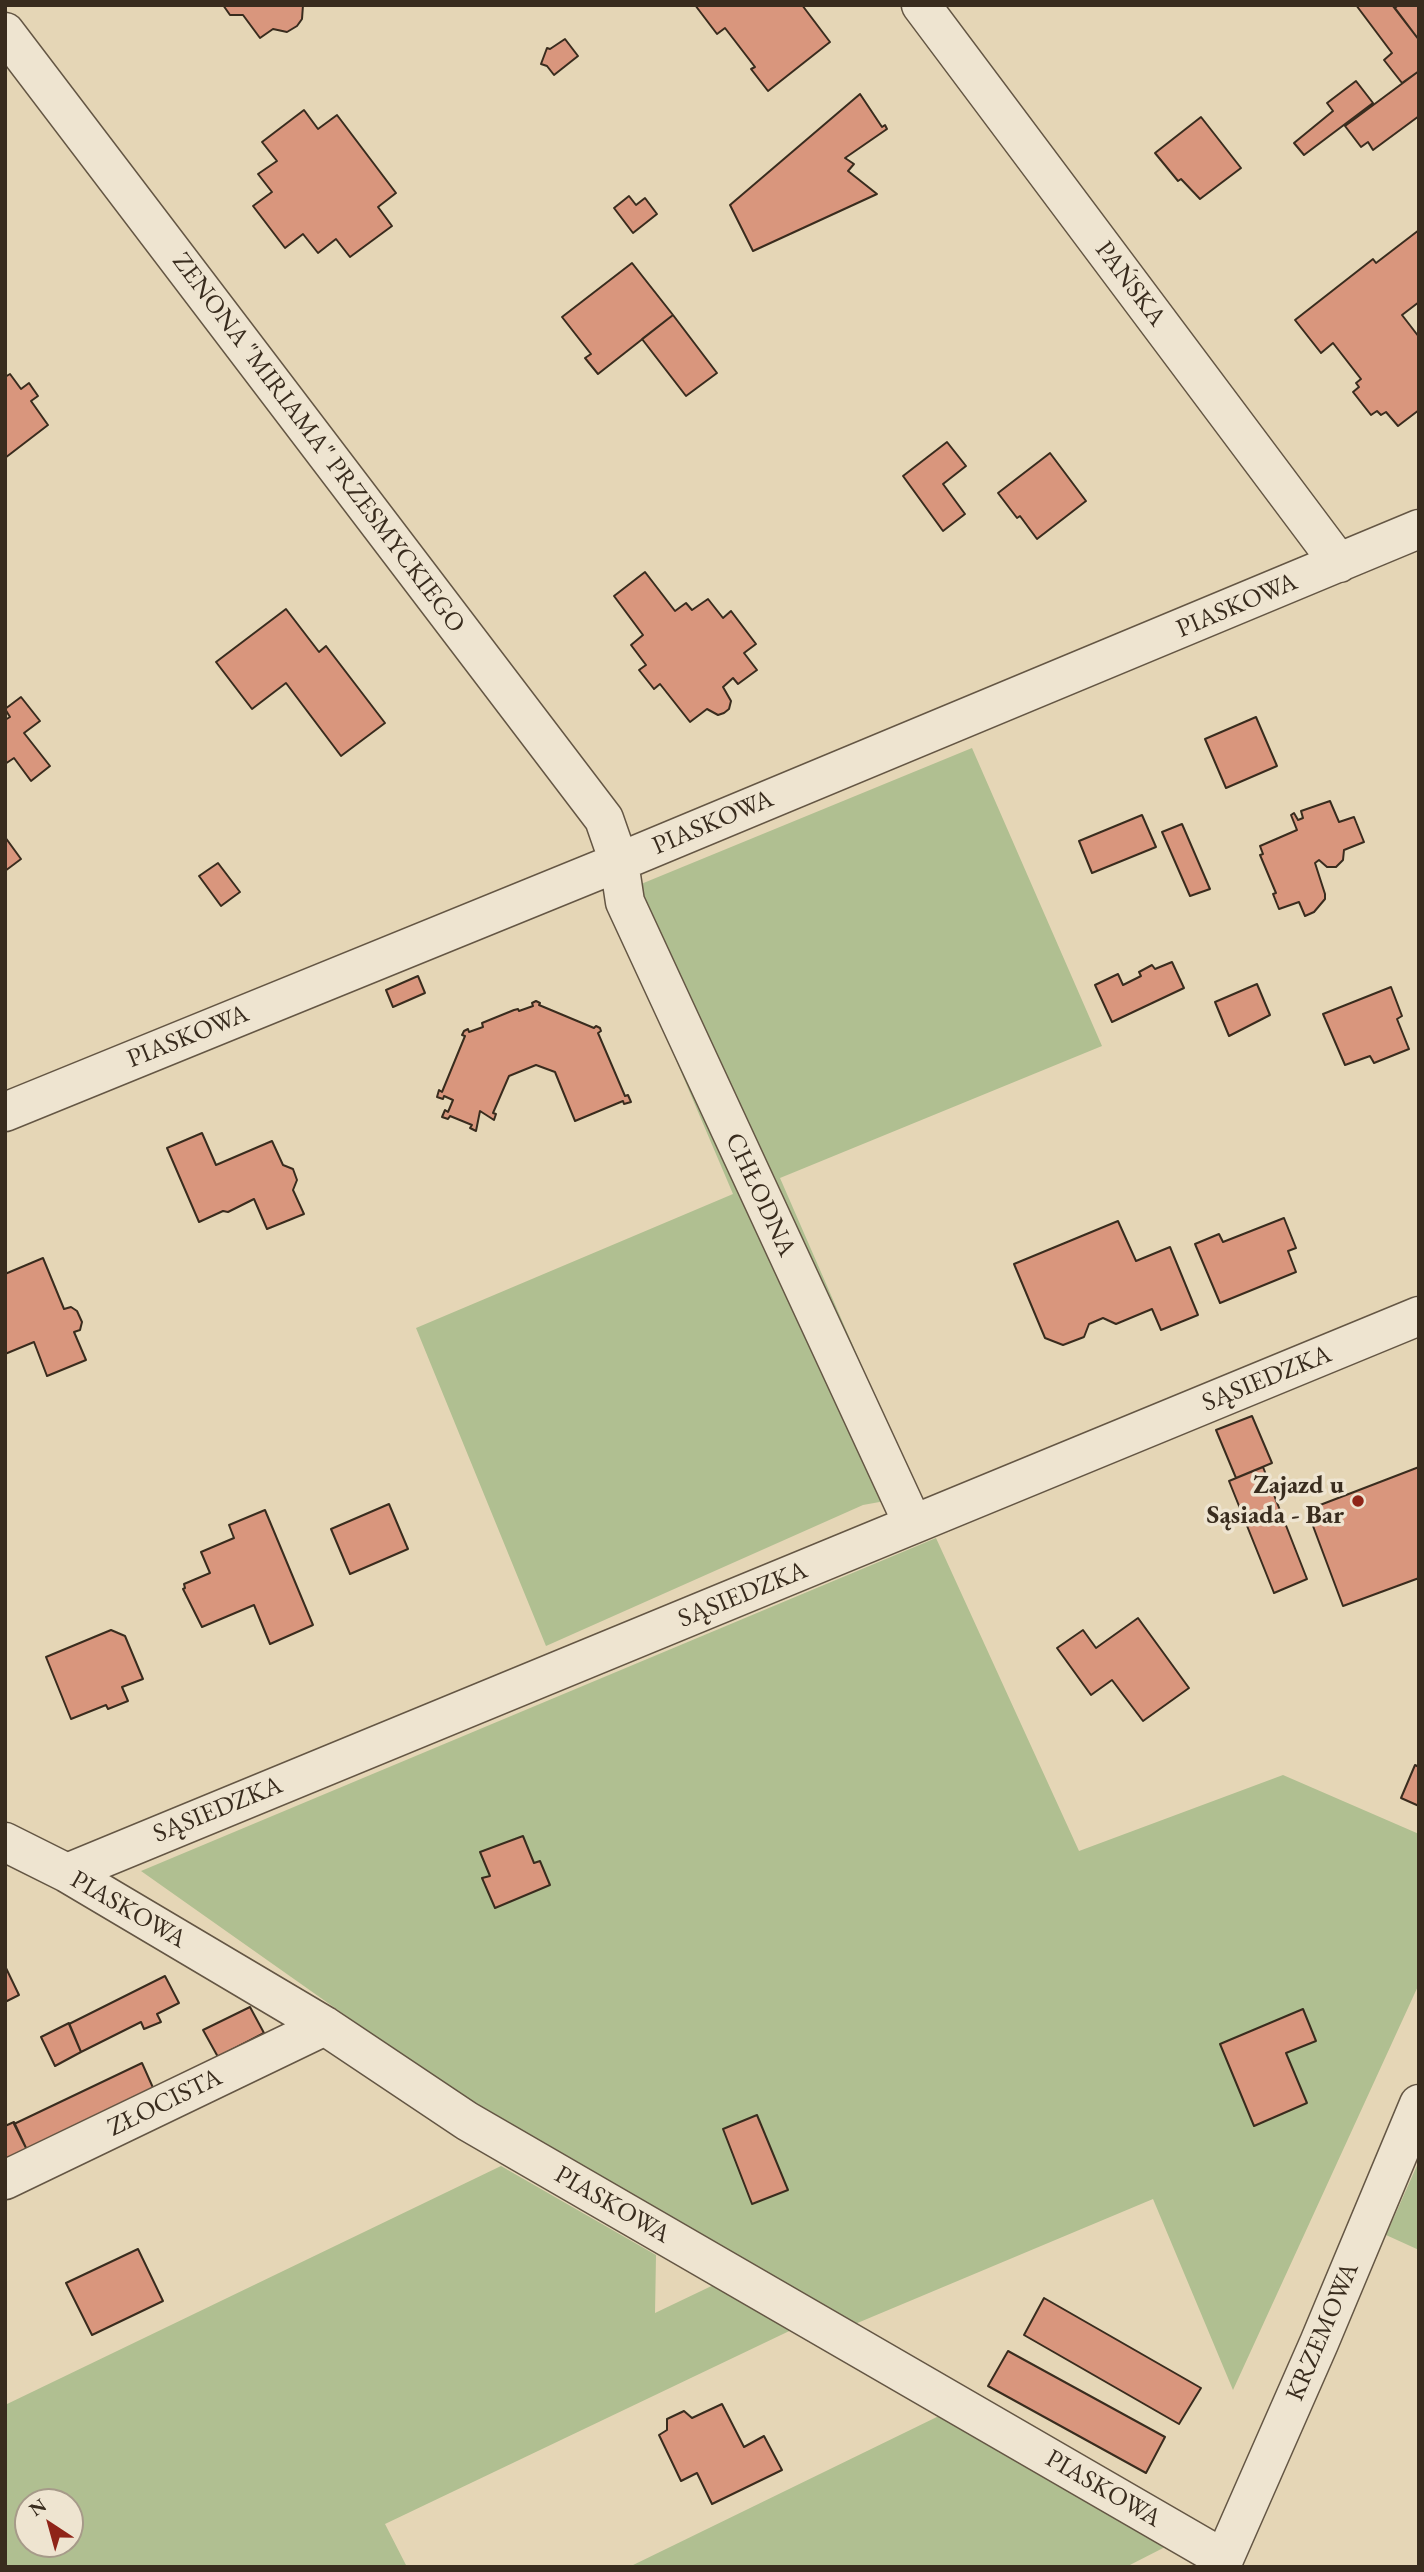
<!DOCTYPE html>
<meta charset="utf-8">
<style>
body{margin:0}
#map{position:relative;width:1424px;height:2572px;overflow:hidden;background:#e5d6b6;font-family:"EB Garamond",serif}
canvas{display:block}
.frame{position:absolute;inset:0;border:7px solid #392c1e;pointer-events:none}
.north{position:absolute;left:14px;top:2488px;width:70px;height:70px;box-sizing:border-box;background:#eee4d0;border:2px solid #a69a89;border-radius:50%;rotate:324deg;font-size:19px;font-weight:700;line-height:28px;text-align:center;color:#392c1e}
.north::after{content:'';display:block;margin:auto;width:24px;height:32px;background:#8f2418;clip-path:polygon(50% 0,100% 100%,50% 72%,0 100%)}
</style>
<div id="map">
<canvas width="1424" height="2572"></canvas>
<div class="frame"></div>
<div class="north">N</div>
</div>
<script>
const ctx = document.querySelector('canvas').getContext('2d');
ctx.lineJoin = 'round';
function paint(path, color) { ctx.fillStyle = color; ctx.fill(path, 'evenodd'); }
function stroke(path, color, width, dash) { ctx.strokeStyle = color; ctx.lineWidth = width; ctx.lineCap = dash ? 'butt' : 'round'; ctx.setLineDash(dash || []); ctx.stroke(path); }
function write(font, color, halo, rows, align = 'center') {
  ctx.font = font + ' "EB Garamond",serif'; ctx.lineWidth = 7; ctx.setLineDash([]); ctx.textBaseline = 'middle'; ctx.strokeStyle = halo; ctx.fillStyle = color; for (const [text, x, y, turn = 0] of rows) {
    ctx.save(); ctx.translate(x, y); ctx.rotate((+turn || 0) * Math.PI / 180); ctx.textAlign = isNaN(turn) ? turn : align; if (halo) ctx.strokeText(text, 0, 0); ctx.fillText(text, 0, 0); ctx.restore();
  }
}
paint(new Path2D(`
 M972,748L1102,1046L780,1178L918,1495L863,1505L546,1646L416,1328L733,1194L607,898Z
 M936,1538L1079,1851L1283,1775L1419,1834V1984L1233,2390L1153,2199L855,2324L471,2104L141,1871Z
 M1419,2161V2250L1386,2235Z
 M501,2166L656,2255L655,2313L722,2281L804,2324L385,2524L407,2567H5V2405ZM28,2502H70V2544H28Z
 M943,2414L1167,2546L1126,2567H629Z`), '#b0bf91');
const building = new Path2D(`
 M223,5H303L302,19L297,26L287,32L273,29L260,38L243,15H230Z
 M695,5H802L830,42L768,91L751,69L755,67L725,28L717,34Z
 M1356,5H1392L1419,40V71L1402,83L1384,60L1392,53Z
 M1398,5H1419V40L1395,8Z
 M565,39L578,56L554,75L547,66L541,64L547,48L550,49Z
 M1419,71V116L1373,150L1368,142L1361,147L1345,126Z
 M1356,81L1373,103L1304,155L1294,143L1333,111L1327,103Z
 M860,94L882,127L885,125L887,129L845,158L854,164L848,171L877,194L753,251L730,205Z
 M304,110L318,129L337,115L396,193L378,207L392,226L350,257L336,239L318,253L303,234L285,248L253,206L272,192L258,174L277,161L262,142Z
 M1201,117L1241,168L1200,199L1181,179L1178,181L1155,153Z
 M629,196L636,205L645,198L657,214L633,233L614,208Z
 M1419,230V302L1402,315L1419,337V410L1398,426L1386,412L1381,415L1377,411L1371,415L1353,392L1359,387L1356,383L1361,379L1333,343L1321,353L1295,320L1373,259L1376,263Z
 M632,263L673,315L598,374L585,358L591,354L562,317Z
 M673,315L717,373L686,396L642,339Z
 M10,374L21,389L29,383L38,396L31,401L48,425L5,458V377Z
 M947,442L966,466L943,484L965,514L943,531L903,476Z
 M1050,453L1086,501L1037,539L1020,516L1017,518L998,493Z
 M645,572L675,611L686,603L692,610L708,599L723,618L731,611L756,644L744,653L757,670L738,684L733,678L723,687L731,701L729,709L724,713L718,715L707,709L690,722L660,684L654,689L639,670L646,665L631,645L643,635L614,596Z
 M286,609L319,652L326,646L385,723L341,756L286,683L252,709L216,662Z
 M21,697L40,721L24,733L50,766L31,781L14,758L5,764V720L10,717L5,709Z
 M1256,717L1277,766L1226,788L1205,739Z
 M1330,801L1339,822L1354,817L1364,842L1344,850L1343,860L1336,867H1327L1319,860L1315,863L1325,894V899L1314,912L1305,916L1299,902L1279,909L1273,894L1276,893L1260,855L1263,854L1260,846L1297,830L1291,815L1294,813L1298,820L1303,818L1301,811Z
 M1142,815L1156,847L1092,873L1079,841Z
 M1182,824L1210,889L1190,896L1162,832Z
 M5,837L21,859L5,871Z
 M218,863L240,892L221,906L199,876Z
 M1172,962L1184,988L1112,1022L1095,985L1118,974L1123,985L1141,976L1139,972L1152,965L1155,969Z
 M418,976L425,993L393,1007L386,990Z
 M1257,984L1270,1015L1229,1036L1215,1002Z
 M1391,987L1402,1016L1397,1019L1409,1049L1374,1063L1370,1056L1345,1065L1323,1014Z
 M536,1001L540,1003L539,1005L594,1028L596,1026L600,1028L601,1031L598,1033L625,1096L628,1095L631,1102L624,1104L623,1101L575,1121L555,1072L536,1065L509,1076L493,1113L496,1114L494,1120L480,1111L476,1131L470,1128L472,1125L450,1116L448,1119L442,1117L445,1110L448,1112L453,1100L444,1096L443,1099L437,1097L439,1090L442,1092L465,1036L462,1035L464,1031L468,1029L469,1032L483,1027L482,1023L514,1010L518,1009L519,1011L533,1006L532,1003Z
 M202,1133L216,1165L272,1141L283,1165L293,1169L297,1180L293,1190L304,1214L267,1229L254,1199L228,1212L223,1211L199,1222L167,1148Z
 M1284,1218L1296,1248L1288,1251L1296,1272L1220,1303L1195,1244L1219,1234L1223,1242Z
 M1118,1221L1136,1261L1170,1247L1198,1315L1161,1330L1152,1309L1116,1324L1103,1318L1089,1324L1084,1337L1063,1345L1045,1338L1014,1264Z
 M43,1258L64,1309L71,1307L77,1311L82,1322L80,1330L74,1332L86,1360L47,1376L34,1342L5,1354V1274Z
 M1252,1416L1272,1463L1236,1478L1216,1430Z
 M1263,1467L1307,1579L1274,1593L1229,1481Z
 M1419,1467V1578L1343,1606L1307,1510Z
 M389,1504L408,1549L350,1574L331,1529Z
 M265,1510L313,1625L270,1644L254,1605L202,1627L183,1589L185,1588L184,1584L210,1573L201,1552L234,1538L229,1525Z
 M1138,1618L1189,1688L1143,1721L1112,1680L1091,1695L1057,1648L1083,1630L1096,1648Z
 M111,1630L125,1636L143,1679L122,1687L128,1701L108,1709L106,1705L71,1719L46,1657Z
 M1415,1765L1419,1767V1806L1401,1798Z
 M523,1836L534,1863L540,1861L550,1885L495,1908L482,1878L490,1876L480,1852Z
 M5,1966L19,1995L5,2002Z
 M165,1976L179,2003L157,2014L161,2022L144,2029L141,2022L81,2052L69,2024Z
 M250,2007L264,2033L218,2057L203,2030Z
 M1303,2009L1316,2041L1286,2053L1307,2103L1254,2126L1220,2044Z
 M69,2023L81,2052L55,2066L41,2037Z
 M142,2063L154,2090L27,2150L14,2124Z
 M757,2115L788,2190L752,2204L723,2129Z
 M14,2122L27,2150L5,2161V2126Z
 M138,2249L163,2301L92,2335L66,2283Z
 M1044,2298L1201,2388L1179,2424L1024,2335Z
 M1008,2351L1165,2437L1146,2473L988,2386Z
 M722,2404L744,2447L764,2436L782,2470L712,2504L697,2473L681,2481L659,2435L667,2430V2419L684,2411L692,2418Z`);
paint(building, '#d9967d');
stroke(building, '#392c1e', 2);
const minor = new Path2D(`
 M921,5L1339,563
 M5,32L604,819L619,862L625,902L913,1524
 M5,1112L619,862L1419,529
 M5,1842L67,1873L325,2026L467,2121L1224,2559L1319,2343L1419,2104
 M67,1873L1419,1316
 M5,2180L325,2026`);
stroke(minor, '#645644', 41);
stroke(minor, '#eee4d0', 38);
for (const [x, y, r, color] of [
 [1358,1501,7,"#8f2418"]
]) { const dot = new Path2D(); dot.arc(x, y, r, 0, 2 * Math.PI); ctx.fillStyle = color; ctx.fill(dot); stroke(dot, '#eee4d0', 2.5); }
write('26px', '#392c1e', '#eee4d0', [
 ["PAŃSKA",1130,284,53],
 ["ZENONA \"MIRIAMA\" PRZESMYCKIEGO",318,443,53],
 ["PIASKOWA",1237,606,-23],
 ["PIASKOWA",713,823,-23],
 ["PIASKOWA",188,1037,-22],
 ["CHŁODNA",760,1195,65],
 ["SĄSIEDZKA",1267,1379,-22],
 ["SĄSIEDZKA",743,1595,-22],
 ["SĄSIEDZKA",218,1810,-22],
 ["PIASKOWA",128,1910,30],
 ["ZŁOCISTA",165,2103,-26],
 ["PIASKOWA",612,2205,30],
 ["KRZEMOWA",1323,2332,-67],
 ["PIASKOWA",1103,2489,30]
]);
write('bold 26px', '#392c1e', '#eee4d0', [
 ["Zajazd u",1344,1486],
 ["Sąsiada - Bar",1344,1516]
], 'right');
</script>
